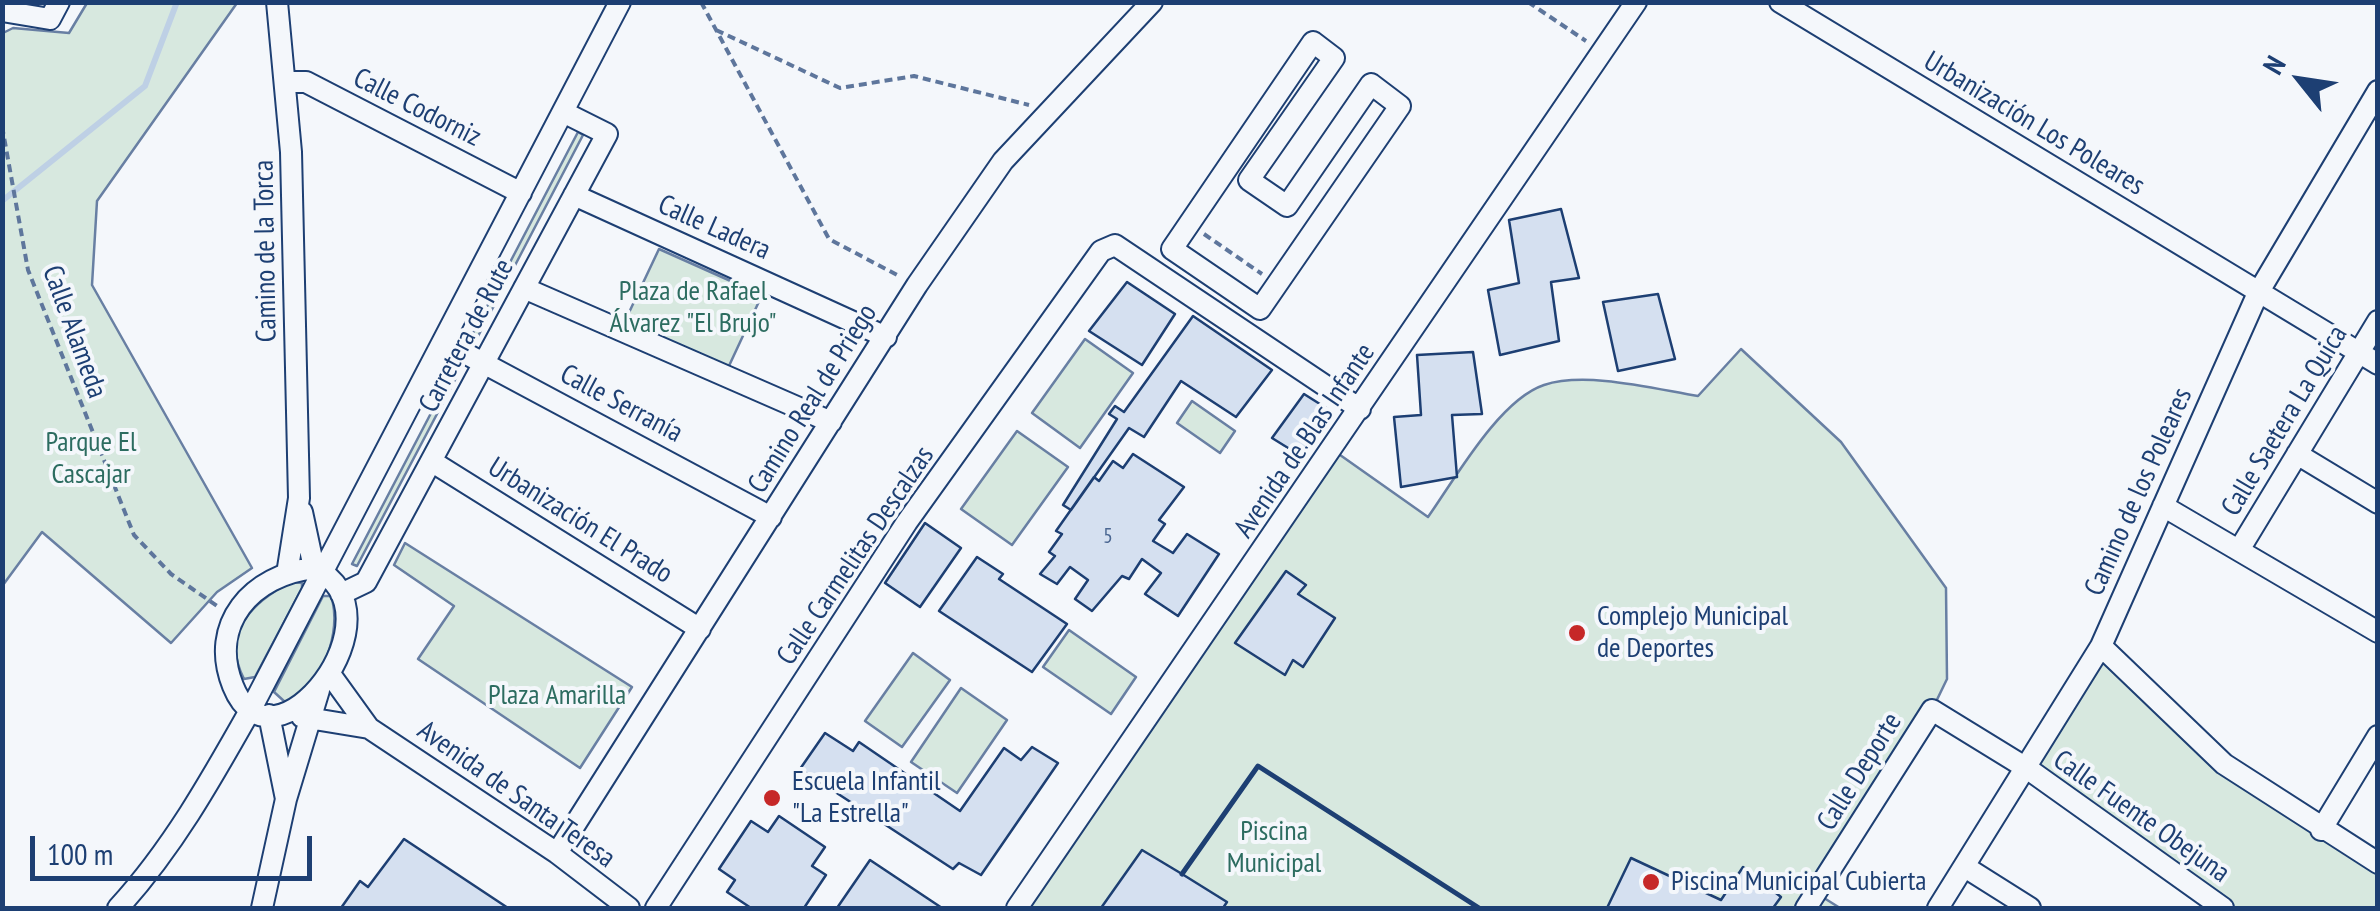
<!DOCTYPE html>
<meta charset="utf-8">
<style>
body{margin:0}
#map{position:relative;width:2380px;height:911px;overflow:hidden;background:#f4f7fb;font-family:"PT Sans Narrow",sans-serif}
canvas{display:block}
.frame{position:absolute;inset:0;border:5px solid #1d3f73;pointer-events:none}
.north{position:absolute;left:2250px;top:30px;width:100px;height:100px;-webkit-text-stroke:8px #f4f7fb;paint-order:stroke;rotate:300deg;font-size:28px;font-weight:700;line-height:40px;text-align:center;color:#1d3f73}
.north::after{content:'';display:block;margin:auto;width:35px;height:45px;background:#1d3f73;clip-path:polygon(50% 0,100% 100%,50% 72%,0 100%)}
.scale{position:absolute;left:30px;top:836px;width:282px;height:45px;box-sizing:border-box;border:5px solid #1d3f73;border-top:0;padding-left:12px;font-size:30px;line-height:35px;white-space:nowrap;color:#1d3f73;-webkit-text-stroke:8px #f4f7fb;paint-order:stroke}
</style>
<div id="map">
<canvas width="2380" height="911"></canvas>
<div class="frame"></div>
<div class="north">N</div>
<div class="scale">100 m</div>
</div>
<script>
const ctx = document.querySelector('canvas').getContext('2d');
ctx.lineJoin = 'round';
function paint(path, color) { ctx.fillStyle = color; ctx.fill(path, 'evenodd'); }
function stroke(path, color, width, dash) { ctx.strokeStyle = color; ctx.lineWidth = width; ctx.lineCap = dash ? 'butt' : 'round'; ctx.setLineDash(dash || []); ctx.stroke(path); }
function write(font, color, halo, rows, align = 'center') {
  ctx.font = font + ' "PT Sans Narrow",sans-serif'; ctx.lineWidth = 8; ctx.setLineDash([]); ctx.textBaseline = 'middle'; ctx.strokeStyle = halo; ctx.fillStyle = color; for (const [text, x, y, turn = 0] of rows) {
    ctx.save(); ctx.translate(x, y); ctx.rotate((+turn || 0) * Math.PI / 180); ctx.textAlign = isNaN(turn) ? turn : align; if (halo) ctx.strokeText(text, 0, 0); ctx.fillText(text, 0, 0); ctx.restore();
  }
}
const green = new Path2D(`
 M87,3H237L97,201L92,285L252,568L217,592L171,643L42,532L3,585V33L13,28L69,33Z
 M578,132L583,135L475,342L470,339Z
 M659,249L762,295L728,368L625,321Z
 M1085,339L1133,373L1080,448L1032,413Z
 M1741,349L1841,442L1946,588L1947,679L1932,710L1816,893L1840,908H1017L1333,450L1428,517C1455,479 1499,400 1544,385C1586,371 1655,389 1698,396Z
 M452,373L457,376L357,566L352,564Z
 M1192,401L1235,431L1220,453L1177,423Z
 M1017,431L1068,467L1012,545L961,509Z
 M405,543L632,687L580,768L418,659L454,606L394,565Z
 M292,582L302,583V588L255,677L244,679C220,633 253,601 292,582Z
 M323,596H331C343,631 322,690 285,702L274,692Z
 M1069,630L1136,677L1111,714L1043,667Z
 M2101,646L2199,741L2377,863V908H2223L2028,769Z
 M913,653L950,680L902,747L865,721Z
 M961,688L1007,720L957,793L911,762Z`);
paint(green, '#d7e8df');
stroke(green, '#687fa3', 2.5);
stroke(new Path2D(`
 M2,201L145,86L177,2`), '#bed0e5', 6);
const building = new Path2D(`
 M1561,209L1579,278L1551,282L1559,341L1500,355L1488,290L1519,283L1509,220Z
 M1127,282L1175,314L1142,365L1089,331Z
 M1658,294L1675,359L1618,371L1603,302Z
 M1193,316L1272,370L1236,417L1181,381L1144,437L1129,428L1071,510L1063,505L1117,419L1109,414L1115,406L1124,412Z
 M1473,352L1482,414L1452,415L1457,477L1401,487L1394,417L1421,415L1417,355Z
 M1304,394L1331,411L1301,456L1272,438Z
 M1133,454L1184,487L1159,520L1165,524L1153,541L1173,553L1187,534L1219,554L1178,616L1145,594L1161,573L1142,559L1129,579L1122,576L1092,611L1075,599L1088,580L1070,567L1057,584L1040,574L1055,556L1049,552L1062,534L1056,531L1094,477L1099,481L1113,461L1123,468Z
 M925,523L961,548L920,607L885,583Z
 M977,557L1003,574L999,579L1067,624L1032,672L939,611Z
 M1286,571L1306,585L1298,594L1335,618L1303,667L1293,660L1285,675L1235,643Z
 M825,733L853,751L859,742L960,811L1004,748L1021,760L1032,747L1058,763L981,875L959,863L953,869L800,769Z
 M779,816L825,847L812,866L826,875L804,908H751L727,892L735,880L719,869L751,821L768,832Z
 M404,839L508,908H341L360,881L368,887Z
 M1142,850L1182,874L1227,902L1223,908H1101Z
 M1631,858L1721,900L1743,867L1781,897L1773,908H1607Z
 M870,860L942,908H837Z`);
paint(building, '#d5e0f0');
stroke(building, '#1d3f73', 2.5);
const minor = new Path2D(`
 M277,2L291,152L299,498L287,574
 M1780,2L2378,364
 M2,11L50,19L59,2
 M1313,42L1334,58L1249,180L1287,206L1371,84L1400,106L1260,309L1172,249Z
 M286,82H306L521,193
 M574,195L886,337
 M524,288L831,422
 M444,342L771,517
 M2297,454L2378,503
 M431,461L700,629
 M2163,506L2378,632
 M302,512L314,568
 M2239,550L2378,321
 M314,568C408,612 273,786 233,686C208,624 252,575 314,568Z
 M341,594L366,582L607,134L563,112
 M2101,646L2224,764L2378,863
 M330,674L369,728L557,853L629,908
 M269,715L286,799
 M302,717L369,728
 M2321,830L2378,736
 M557,853L917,285L1003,161L1152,2
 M1965,867L2030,908
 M118,908C173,848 212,778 252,707L620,2
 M262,908L286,799L319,690
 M656,908L907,522L1101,251L1115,245L1360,409
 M1017,908L1636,2
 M1806,908L1932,710L2028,769L2223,908
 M1938,908L2101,646L2258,293L2378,91`);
stroke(minor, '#1d3f73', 24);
stroke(new Path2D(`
 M701,2L829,239L899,276
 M1528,2L1586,41
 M716,30L840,88L914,76L1029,105
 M2,126L28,270L134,535L171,574L220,608
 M1204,234L1262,274`), '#5e769c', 4, [8, 5]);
stroke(minor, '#f4f7fb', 20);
stroke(new Path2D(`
 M1182,874L1258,766L1479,908`), '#1d3f73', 5);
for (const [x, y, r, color] of [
 [1577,633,10,"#c62828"],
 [772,798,10,"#c62828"],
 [1651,882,10,"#c62828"]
]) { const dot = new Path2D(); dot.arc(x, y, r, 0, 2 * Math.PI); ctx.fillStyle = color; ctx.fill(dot); stroke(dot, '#f4f7fb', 4); }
write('22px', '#4b6792', null, [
 ["5",1108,537]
]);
write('28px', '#1d3f73', '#f4f7fb', [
 ["Calle Codorniz",417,108,27],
 ["Urbanización Los Poleares",2034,124,31],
 ["Calle Ladera",714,228,24],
 ["Camino de la Torca",266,251,-91],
 ["Calle Alameda",74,332,70],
 ["Carretera de Rute",467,336,-62],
 ["Camino Real de Priego",813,399,-58],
 ["Calle Serranía",621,404,28],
 ["Calle Saetera La Quica",2285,421,-59],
 ["Avenida de Blas Infante",1305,441,-56],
 ["Camino de los Poleares",2139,492,-66],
 ["Urbanización El Prado",580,521,32],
 ["Calle Carmelitas Descalzas",856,556,-56],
 ["Calle Deporte",1860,772,-58],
 ["Avenida de Santa Teresa",516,795,35],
 ["Calle Fuente Obejuna",2141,817,35]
]);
write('28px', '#2c6c60', '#f4f7fb', [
 ["Plaza de Rafael",693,292],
 ["Álvarez \"El Brujo\"",693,324],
 ["Parque El",91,443],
 ["Cascajar",91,475],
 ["Plaza Amarilla",557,696],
 ["Piscina",1274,832],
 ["Municipal",1274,864]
]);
write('28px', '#1d3f73', '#f4f7fb', [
 ["Complejo Municipal",1597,617],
 ["de Deportes",1597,649],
 ["Escuela Infantil",792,782],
 ["\"La Estrella\"",792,814],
 ["Piscina Municipal Cubierta",1671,882]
], 'left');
</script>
